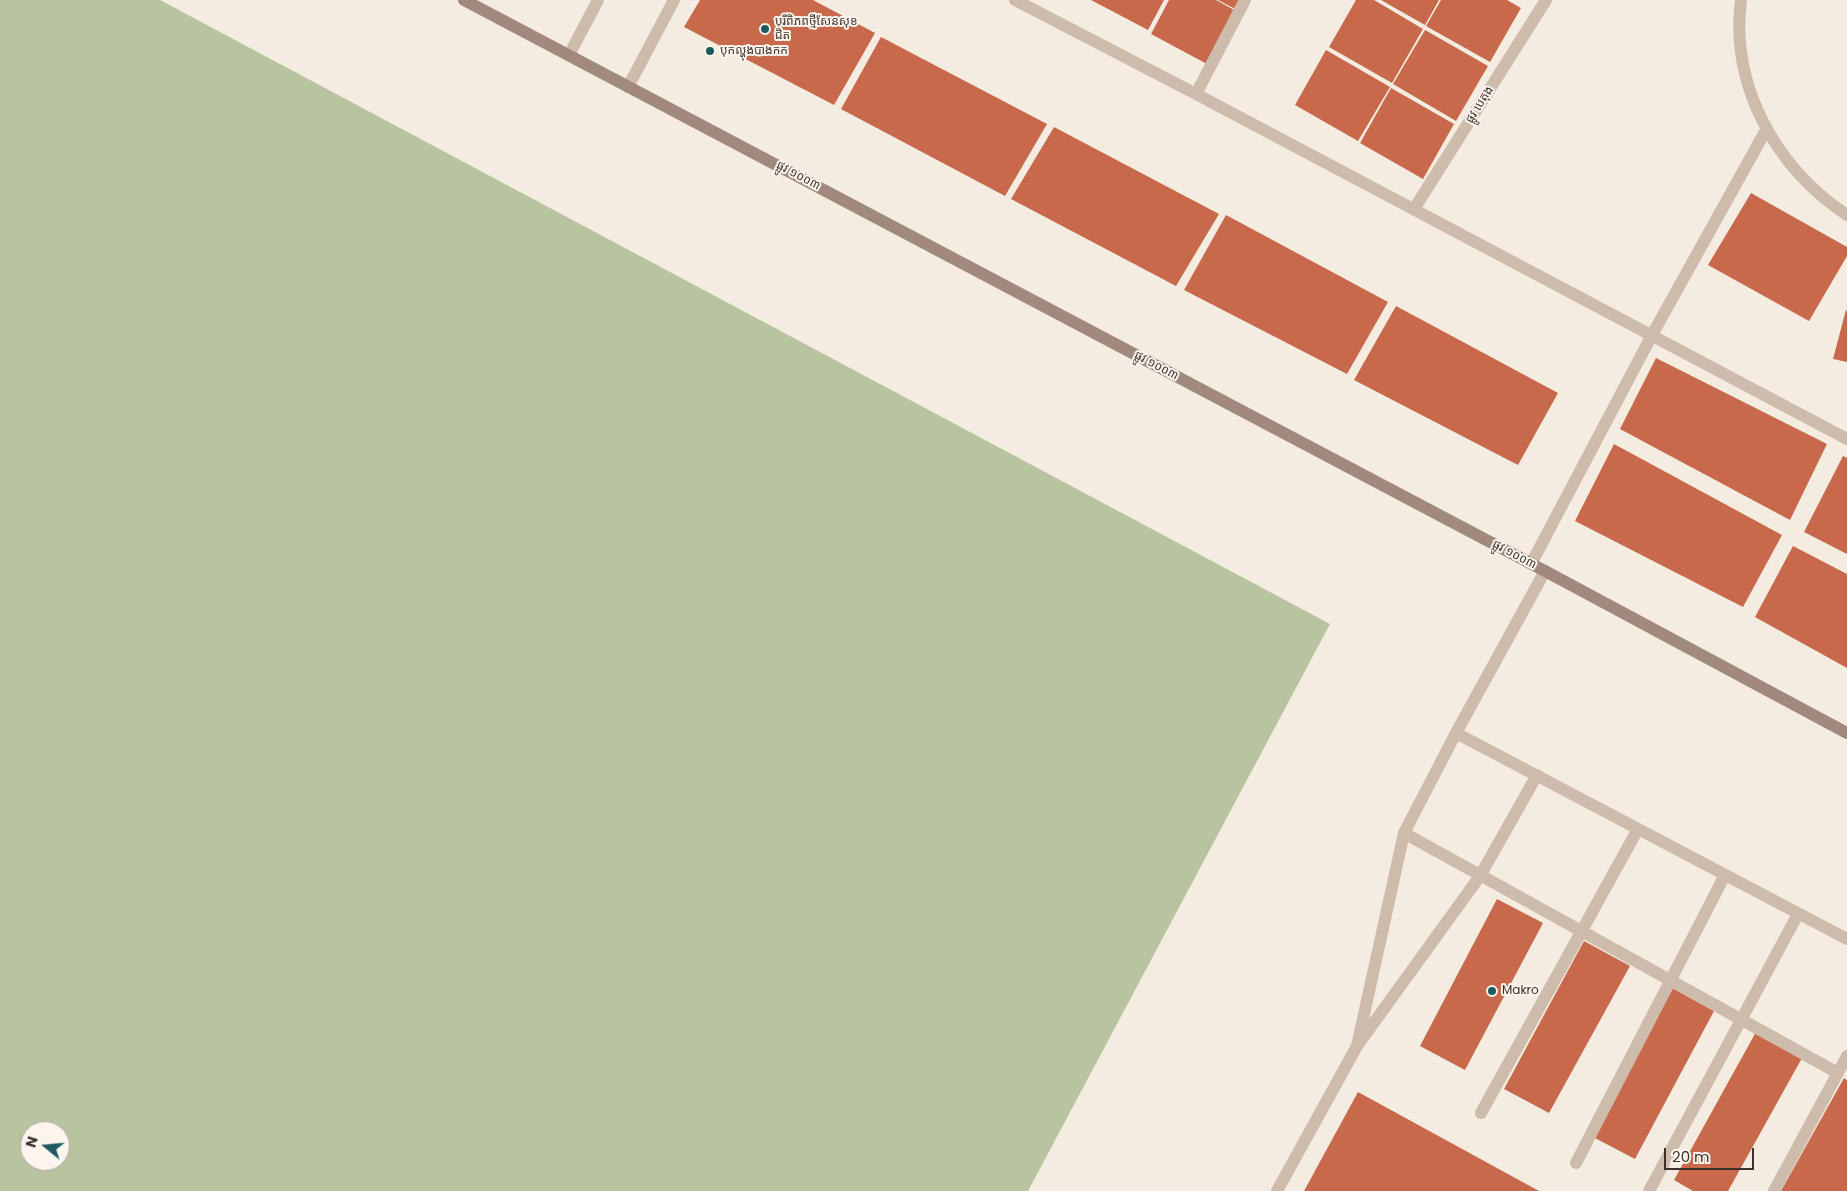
<!DOCTYPE html>
<meta charset="utf-8">
<style>
body{margin:0}
#map{position:relative;width:1847px;height:1191px;overflow:hidden;background:#f4ebe1;font-family:Poppins,sans-serif}
canvas{display:block}
.north{position:absolute;left:20px;top:1121px;width:50px;height:50px;box-sizing:border-box;background:#fbf5ee;border:1px solid #aea6a0;border-radius:50%;rotate:287deg;font-size:14px;font-weight:700;line-height:20px;text-align:center;color:#3b302b}
.north::after{content:'';display:block;margin:auto;width:18px;height:22px;background:#1f5a5e;clip-path:polygon(50% 0,100% 100%,50% 72%,0 100%)}
.scale{position:absolute;left:1664px;top:1148px;width:90px;height:22px;box-sizing:border-box;border:2px solid #3b302b;border-top:0;padding-left:6px;font-size:15px;line-height:18px;white-space:nowrap;color:#3b302b;-webkit-text-stroke:4px #fbf5ee;paint-order:stroke}
</style>
<div id="map">
<canvas width="1847" height="1191"></canvas>
<div class="north">N</div>
<div class="scale">20 m</div>
</div>
<script>
const ctx = document.querySelector('canvas').getContext('2d');
ctx.lineJoin = 'round';
function paint(path, color) { ctx.fillStyle = color; ctx.fill(path, 'evenodd'); }
function stroke(path, color, width, dash) { ctx.strokeStyle = color; ctx.lineWidth = width; ctx.lineCap = dash ? 'butt' : 'round'; ctx.setLineDash(dash || []); ctx.stroke(path); }
function write(font, color, halo, rows, align = 'center') {
  ctx.font = font + ' Poppins,"Noto Sans Khmer",sans-serif'; ctx.lineWidth = 4; ctx.setLineDash([]); ctx.textBaseline = 'middle'; ctx.strokeStyle = halo; ctx.fillStyle = color; for (const [text, x, y, turn = 0] of rows) {
    ctx.save(); ctx.translate(x, y); ctx.rotate((+turn || 0) * Math.PI / 180); ctx.textAlign = isNaN(turn) ? turn : align; if (halo) ctx.strokeText(text, 0, 0); ctx.fillText(text, 0, 0); ctx.restore();
  }
}
paint(new Path2D(`
 M0,0H160L1330,624L1028,1191H0ZM30,1131H60V1161H30Z`), '#b8c4a0');
paint(new Path2D(`
 M700,0H813L875,33L834,105L684,27Z
 M1091,0H1164L1148,30Z
 M1169,0H1216L1236,11L1207,64L1151,34Z
 M1218,0H1242L1237,10Z
 M1356,0H1374L1423,29L1392,83L1329,47Z
 M1381,0H1439L1425,25Z
 M1441,0H1507L1521,8L1490,62L1426,26Z
 M1425,30L1488,66L1456,121L1393,84Z
 M881,37L1047,124L1005,196L841,109Z
 M1326,50L1390,87L1358,141L1295,105Z
 M1391,88L1454,124L1423,179L1360,143Z
 M1054,127L1219,214L1176,286L1011,199Z
 M1751,193L1847,247V256L1809,321L1708,265Z
 M1226,215L1388,302L1347,374L1184,290Z
 M1396,306L1558,393L1518,465L1354,380Z
 M1846,310L1847,311V362L1833,359Z
 M1656,358L1827,444L1790,520L1620,429Z
 M1614,444L1782,535L1743,607L1575,521Z
 M1843,456L1847,458V554L1804,532Z
 M1793,546L1847,574V668L1755,617Z
 M1497,899L1543,923L1465,1070L1420,1046Z
 M1584,941L1630,966L1549,1113L1504,1089Z
 M1672,988L1714,1011L1635,1159L1593,1137Z
 M1756,1032L1802,1058L1728,1191H1693L1674,1180Z
 M1844,1078L1847,1080V1191H1781Z
 M1358,1092L1539,1191H1304Z`), '#c8694b');
stroke(new Path2D(`
 M1456,733L1847,939
 M1404,833L1838,1073
 M1357,1046L1404,833L1456,733L1545,571
 M1481,1113L1638,829
 M1576,1163L1725,875
 M1277,1191L1357,1046L1480,876L1537,775
 M1649,1191L1798,914
 M1774,1191L1847,1056`), '#cdbbac', 12);
stroke(new Path2D(`
 M1015,0L1196,94L1847,439
 M1741,0C1730,86 1776,168 1847,215
 M569,55L598,0
 M628,87L674,0
 M1196,94L1245,0
 M1414,209L1546,0
 M1531,564L1652,335L1766,130`), '#cdbbac', 12);
stroke(new Path2D(`
 M464,0L1545,571L1847,733`), '#a18a7d', 12);
for (const [x, y, r, color] of [
 [765,29,5,"#1f5a5e"],
 [710,51,5,"#1f5a5e"],
 [1492,991,5,"#1f5a5e"]
]) { const dot = new Path2D(); dot.arc(x, y, r, 0, 2 * Math.PI); ctx.fillStyle = color; ctx.fill(dot); stroke(dot, '#fbf5ee', 2); }
write('12px', '#3b302b', '#fbf5ee', [
 ["បុរីពិភពថ្មីសែនសុខ",775,22],
 ["ជិត",775,36],
 ["បុកល្ហុងបាងកក",720,51],
 ["Makro",1502,991]
], 'left');
write('12px', '#3b302b', '#fbf5ee', [
 ["ផ្លូវ បេតុង",1480,105,-58],
 ["ផ្លូវ ១០០៣",798,176,28],
 ["ផ្លូវ ១០០៣",1156,366,28],
 ["ផ្លូវ ១០០៣",1514,555,28]
]);
</script>
